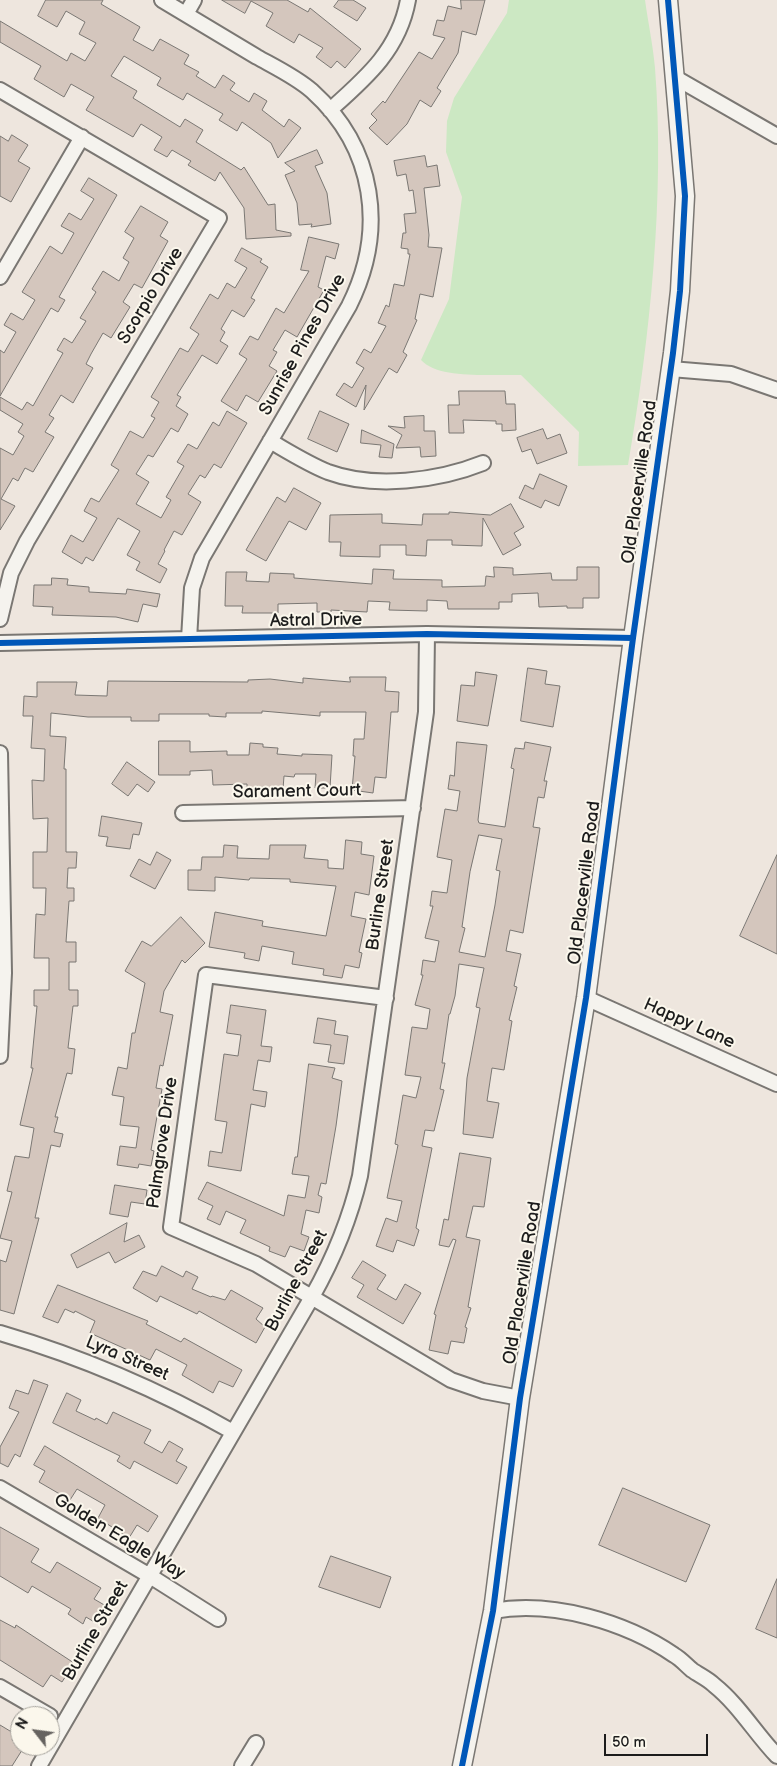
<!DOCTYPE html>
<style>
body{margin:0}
#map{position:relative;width:777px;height:1766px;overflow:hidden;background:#eee6de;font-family:"Balsamiq Sans",sans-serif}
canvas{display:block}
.north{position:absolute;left:10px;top:1706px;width:50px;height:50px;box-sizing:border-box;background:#fbf7ec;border:1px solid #a29f99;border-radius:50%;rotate:300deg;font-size:14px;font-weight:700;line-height:20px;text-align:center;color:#1c1c1c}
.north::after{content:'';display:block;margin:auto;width:18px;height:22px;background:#666360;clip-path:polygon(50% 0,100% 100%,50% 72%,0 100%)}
.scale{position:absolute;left:604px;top:1734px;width:104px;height:22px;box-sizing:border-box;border:2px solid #1c1c1c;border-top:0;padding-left:6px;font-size:15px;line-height:18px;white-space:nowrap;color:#1c1c1c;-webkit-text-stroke:4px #fbf7ec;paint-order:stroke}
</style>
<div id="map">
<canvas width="777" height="1766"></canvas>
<div class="north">N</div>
<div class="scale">50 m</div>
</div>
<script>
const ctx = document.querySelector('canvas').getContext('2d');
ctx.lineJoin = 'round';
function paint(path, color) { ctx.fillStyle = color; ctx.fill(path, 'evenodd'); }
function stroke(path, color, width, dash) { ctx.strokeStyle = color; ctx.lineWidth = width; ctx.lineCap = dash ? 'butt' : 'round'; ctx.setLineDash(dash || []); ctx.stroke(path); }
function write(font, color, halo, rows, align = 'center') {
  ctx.font = font + ' "Balsamiq Sans",sans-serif'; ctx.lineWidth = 4; ctx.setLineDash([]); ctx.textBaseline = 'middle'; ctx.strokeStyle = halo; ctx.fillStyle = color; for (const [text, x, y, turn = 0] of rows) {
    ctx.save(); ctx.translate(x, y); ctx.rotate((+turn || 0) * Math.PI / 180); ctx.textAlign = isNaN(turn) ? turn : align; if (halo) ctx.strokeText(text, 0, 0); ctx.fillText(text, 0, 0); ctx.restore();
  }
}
paint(new Path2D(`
 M509,0H645C648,22 653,45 655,68C665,196 650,338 628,465L578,466L579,432L521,375C494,374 439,380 421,360L449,299L462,197L446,152L447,121L454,98L507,13Z`), '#cce8c3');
const building = new Path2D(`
 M46,0H103L101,4L140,27L133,40L153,51L160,39L189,55L184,64L199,72L196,76L215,88L223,75L235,83L230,90L249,102L254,93L267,101L262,110L284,127L289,119L301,128L278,158L271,143L242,122L237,131L219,120L223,114L187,93L183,100L157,85L161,78L124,56L111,76L137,91L133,98L180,127L185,119L203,130L196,142L241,170L244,167L268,205L275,204L276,230L291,233V236L246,239L244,208L220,172L215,181L188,165L191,161L172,150L167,157L154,150L162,137L141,124L133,137L86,110L94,97L71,84L64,97L34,79L41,66L0,42V21L67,61L71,53L85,61L96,43L79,34L85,22L66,11L57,27L38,16Z
 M222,0H287L308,12L310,8L361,49L345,68L337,61L331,68L316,57L323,48L299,34L294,43L266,26L273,13L251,1L245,13Z
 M339,0H353L366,8L357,21L334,7Z
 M461,0H485L476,35L462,31L458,53L437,88L441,91L431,107L420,100L407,124L387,145L369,128L377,120L371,114L383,101L385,103L419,52L432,59L445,38L433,35L437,20L444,21L448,6L461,9Z
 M12,135L28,145L18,161L30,168L11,202L0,196V136L8,141Z
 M317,150L323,163L315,166L327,193L331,224L311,227L312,224L299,225L297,203L285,175L295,171L285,163Z
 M425,156L427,167L437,165L440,186L424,188L429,235L428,247L442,248L433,297L420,294L415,319L417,320L403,352L407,355L397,373L389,368L364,410L366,385L356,407L336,395L344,383L352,388L364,368L356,363L364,349L371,353L386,326L378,323L386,305L389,307L394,284L404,286L410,254H408V249L401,248L403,233H406L404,214L416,213L413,190L409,191L406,174L397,176L394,161Z
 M89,178L117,195L59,297L65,300L58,312L51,308L0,396V350L4,353L16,332L4,325L11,313L23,320L35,300L22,292L50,246L62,254L74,233L61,226L69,213L81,220L94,199L81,191Z
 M141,206L168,222L160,236L168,241L142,288L134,284L123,302L130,307L111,338L103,333L91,354L86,364L93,368L73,403L61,395L49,415L54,418L45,432L54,437L33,472L25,468L18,481L13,478L1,499L15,506L0,530V448L13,455L24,436L18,432L23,424L0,410V397L22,410L27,402L33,406L63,353L57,350L64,338L72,343L86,321L80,318L96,292L92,289L103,271L119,281L129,262L123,258L134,238L125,232Z
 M309,237L339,244L335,259L326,256L318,287L324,290L297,337L285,330L273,350L277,352L269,366L277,371L258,402L246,395L237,411L221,401L247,359L239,354L250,336L258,340L276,308L284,313L309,271L301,270Z
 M242,248L262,259L260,262L268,267L251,298L255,300L244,317L232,310L221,329L225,332L220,341L228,346L217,364L202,355L177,395L181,397L176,406L188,414L178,432L171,428L153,457L148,455L136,474L149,482L136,504L161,518L171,500L166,497L184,466L177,462L188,444L197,449L213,422L219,426L227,411L247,423L221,468L214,464L205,478L200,475L188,494L201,502L182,535L174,531L164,550L165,551L158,564L167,569L160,583L136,570L140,562L127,555L140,531L118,518L93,561L86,557L82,564L62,552L71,535L83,542L97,518L84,511L91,498L99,502L119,470L111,465L130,431L143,438L155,418L151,416L159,402L151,397L180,348L188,352L199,334L190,328L210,294L218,299L227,283L235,288L247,268L235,261Z
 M459,391H505L506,404H515L516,430L502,431V424H496V421L463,420L464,433H449L448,405H459Z
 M320,411L349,424L337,452L308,439Z
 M424,416V431H435L436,456L421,457L420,447L396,448L402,435L388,426L405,428L404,417Z
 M543,429L547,439L560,434L567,453L537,464L531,449L522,452L517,438Z
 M362,430L394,444L392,458L379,457L381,445L361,443Z
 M540,474L567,486L559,506L545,500L541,508L519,498L525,485L533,489Z
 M294,488L321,503L306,530L289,521L266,561L246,550L277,497L285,502Z
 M511,504L524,527L514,533L521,545L503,555L483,518L482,546L452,545V540H427L426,556L406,555V545H380V557L340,556L341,542H329L330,515L382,514V523L422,525L423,514H449V512L490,515Z
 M494,567L513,568V575L551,573L552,580H577V567H599V598H583V608H567V606L539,607L538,593L512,594V602H499V609H448L447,601L427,600V611L389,610L390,602L368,601L367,612L331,610V612H317V603L278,604V613H242L243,606H225L226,572H247L246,581L269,582L270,573L294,574V578L372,584L373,569L394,570L393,579L442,580V587L485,586L486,576L494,577Z
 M52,578L68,579L67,585L89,587V592L126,594L127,589L160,594L157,607L143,604L138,622L116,617L52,615L53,607L33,606L34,585H51Z
 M528,668L547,671L545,684L560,686L553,727L521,721Z
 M476,672L497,675L488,726L457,721L461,685L474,686Z
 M350,677H386L385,691L399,692L398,712H391L386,778L375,777L373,793L352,790L355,756H353L354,739H364L366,712H320V716L262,711V713H226V717L209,716V714H159V721H131V717H88L51,713L50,736L66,737L64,769H66V852H77L76,868H68L67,888H74V901H69L66,942H76V962H69V990H78V1006H73L68,1048L75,1049L72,1074L67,1073L55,1117H58L54,1132L63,1134L60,1147L51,1145L35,1218H39L14,1314L0,1310V1260L6,1262L12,1241L0,1238L12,1192L7,1191L15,1156L29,1158L34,1128L20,1125L33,1068H31L37,1006H34V990H49V958H34L36,914L45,915L46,888H33V852H47L48,818L33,819L32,780L44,781L45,749L31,748L33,716H23L24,696L37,697V682H77L75,695L107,696L108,681L248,682V680L270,679L303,683V678L350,682Z
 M159,741H190V752L227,751V755H249L250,743L263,744V747L278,748L277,754L302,756V754L332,755L330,788H315L316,774H295L294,777L284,776L283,789L262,787V788H247V784L213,785L212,770L190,771V775H159Z
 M457,742L487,745L478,820L479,823L505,827L514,769L511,768L515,748L524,749L525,742L551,747L544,781H547L544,798L538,797L533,827L540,828L523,933L510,930L506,951L521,954L514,986L517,987L509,1020L512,1021L504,1070L492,1068L487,1101L499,1103L493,1138L463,1134L467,1078L480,1008L476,1007L484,968L459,964L455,996L450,1014H449L442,1063H445L440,1089L444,1090L434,1131L425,1130L422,1146L432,1148L416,1228L419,1230L414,1246L397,1240L393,1252L376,1246L386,1218L397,1222L402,1201L387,1198L398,1145L395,1144L403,1095L416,1098L421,1077L405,1075L412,1027L427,1029L430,1009L415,1005L423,975H421L423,960L435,962L439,941L425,938L433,906H430L432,891L447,893L450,873L452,860L437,857L445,809L457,811L460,791L448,789L450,775L454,776ZM479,835L502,839L496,870L500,871L495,905L485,957L459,952L465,928L462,927L470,872Z
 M127,762L155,782L148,792L137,784L128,796L112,784Z
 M102,816L142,823L139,835L133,834L130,849L106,846L108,837L99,836Z
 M346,840L362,842L361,854L374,856L369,895L355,892L351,916L366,919L359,952L362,953L359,968L345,965L342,978L323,975L324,969L292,964L294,952L262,946L259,961L244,958L245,953L209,947L215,912L263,921L262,926L326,936L336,886L290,882V879L250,878L249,880L215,877V891L188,890V870H201L202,857H223L224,845L238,846L237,858L269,859L270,845H306L304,858L328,860V868L343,869Z
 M157,852L171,860L155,889L130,876L139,859L150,865Z
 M777,855V954L740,936Z
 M181,917L205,943L185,963L182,960L164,991L160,1012L173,1015L163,1066L160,1065L156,1088L162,1089L151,1150L154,1151L151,1166L139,1164L138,1168L117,1165L120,1146L136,1148L139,1127L120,1125L124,1097L112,1095L118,1067L127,1069L132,1033H135L145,983L125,971L142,941L151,946Z
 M231,1005L266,1010L261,1046L272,1047L270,1062L258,1060L253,1090L267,1092L265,1107L251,1104L241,1171L208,1166L210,1151L222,1153L227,1122L215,1120L224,1054L238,1056L241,1035L227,1033Z
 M318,1018L336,1021L334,1034L348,1036L344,1064L328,1062L331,1045L314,1043Z
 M309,1064L335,1068L332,1078L342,1081L336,1126L326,1184L321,1183L318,1195L322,1197L319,1213L306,1210L301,1234L309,1237L304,1251L290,1246L285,1257L269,1251L270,1247L240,1233L246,1220L226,1211L220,1225L207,1219L213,1206L198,1199L207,1182L284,1216L288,1195L305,1198L309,1176L292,1174L295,1157H297Z
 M460,1153L491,1158L484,1207L473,1206L466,1237L480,1240L468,1307L471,1308L465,1327L467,1328L464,1343L451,1341L448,1354L429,1350L436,1315L434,1314L456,1240L453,1239L449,1247L439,1245L444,1219L448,1220Z
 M115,1185L147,1190L145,1204L131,1202L128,1217L110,1214Z
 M127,1223L124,1242L139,1235L145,1247L115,1263L109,1252L77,1268L71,1255Z
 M363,1261L386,1275L377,1289L396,1300L405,1284L421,1293L403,1324L357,1297L364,1285L352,1278Z
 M162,1266L183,1277L186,1271L198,1277L192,1289L211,1297L212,1296L225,1300L231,1290L263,1308L256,1319L265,1327L256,1343L199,1311L197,1314L160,1296L157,1302L133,1288L143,1271L156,1276Z
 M58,1285L148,1321L146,1324L181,1342L184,1338L242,1370L233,1387L219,1381L213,1393L182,1375L187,1365L156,1349L150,1360L90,1333L95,1321L75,1311L74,1313L65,1309L58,1323L43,1317Z
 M34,1380L48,1385L20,1457L15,1454L8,1467L0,1463V1447L19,1412L9,1408L16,1390L28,1394Z
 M67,1393L81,1400L76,1411L95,1420L96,1418L107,1424L113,1412L151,1430L144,1443L162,1453L169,1441L183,1449L176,1461L187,1467L177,1484L134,1461L130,1469L117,1461L120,1456L53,1423Z
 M45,1446L158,1516L148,1532L137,1525L129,1538L98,1518L105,1505L77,1489L70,1500L39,1482L45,1471L34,1465Z
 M623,1488L710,1525L686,1582L599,1545Z
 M0,1527L39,1549L31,1562L50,1573L57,1562L101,1588L94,1599L106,1606L96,1623L86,1617L83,1624L68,1614L71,1609L32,1586L28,1593L0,1576Z
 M331,1556L391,1577L380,1608L319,1587Z
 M777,1579V1638L756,1629Z
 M0,1620L15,1628L16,1625L74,1663L62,1682L51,1675L43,1687L0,1660Z
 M0,1725L15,1734L12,1740L24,1747L12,1766H0Z`);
paint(building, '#d4c6bd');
stroke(building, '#7a7773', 1);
const minor = new Path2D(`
 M162,0C194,19 225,38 257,57C275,67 296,77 312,91C375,148 387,230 349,306L202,558L192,588L189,639
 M186,14L194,0
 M676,78L777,136
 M0,90L219,218L27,541L11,573L0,619
 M330,110C366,78 399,50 408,0
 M0,277L82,137
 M671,369L731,374L777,390
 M270,441C289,452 308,464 328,472C374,489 438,481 483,463
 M0,643L427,634L633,638
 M0,753L4,973L0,1056
 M183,813L413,808
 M386,998L206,975L171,1227L256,1264L451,1380L483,1391L520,1398
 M586,998L777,1084
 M0,1333C82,1357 159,1390 233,1432
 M0,1488L150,1576L218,1619
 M493,1611C552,1600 626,1622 674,1655C681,1659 686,1665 692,1670C699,1675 708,1679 714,1685C739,1705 755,1733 777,1756
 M0,1687L50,1716
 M39,1766L312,1297C334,1258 350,1219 360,1176L426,712L427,634
 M242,1766L256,1743`);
const tertiary = new Path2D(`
 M462,1766L493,1611L520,1398L586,998L633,638L673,353L680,291L685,196L668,0`);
stroke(minor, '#7a7773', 18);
stroke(tertiary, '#7a7773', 21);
stroke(minor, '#f5f3ee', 14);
stroke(tertiary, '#f5f3ee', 18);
stroke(new Path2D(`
 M0,643L427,634L633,638
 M462,1766L493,1611L520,1398L586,998L633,638L673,353L680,291L685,196L668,0`), '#0057b8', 6);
write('18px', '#1c1c1c', '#fbf7ec', [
 ["Scorpio Drive",151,296,-59],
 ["Sunrise Pines Drive",303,345,-61],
 ["Old Placerville Road",640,482,-82],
 ["Astral Drive",316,621,-1],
 ["Sarament Court",297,792,-1],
 ["Old Placerville Road",585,883,-83],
 ["Burline Street",381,895,-82],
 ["Happy Lane",689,1024,24],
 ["Palmgrove Drive",163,1143,-82],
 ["Burline Street",297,1281,-62],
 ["Old Placerville Road",523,1283,-81],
 ["Lyra Street",127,1359,23],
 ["Golden Eagle Way",119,1537,31],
 ["Burline Street",96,1631,-60]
]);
</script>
